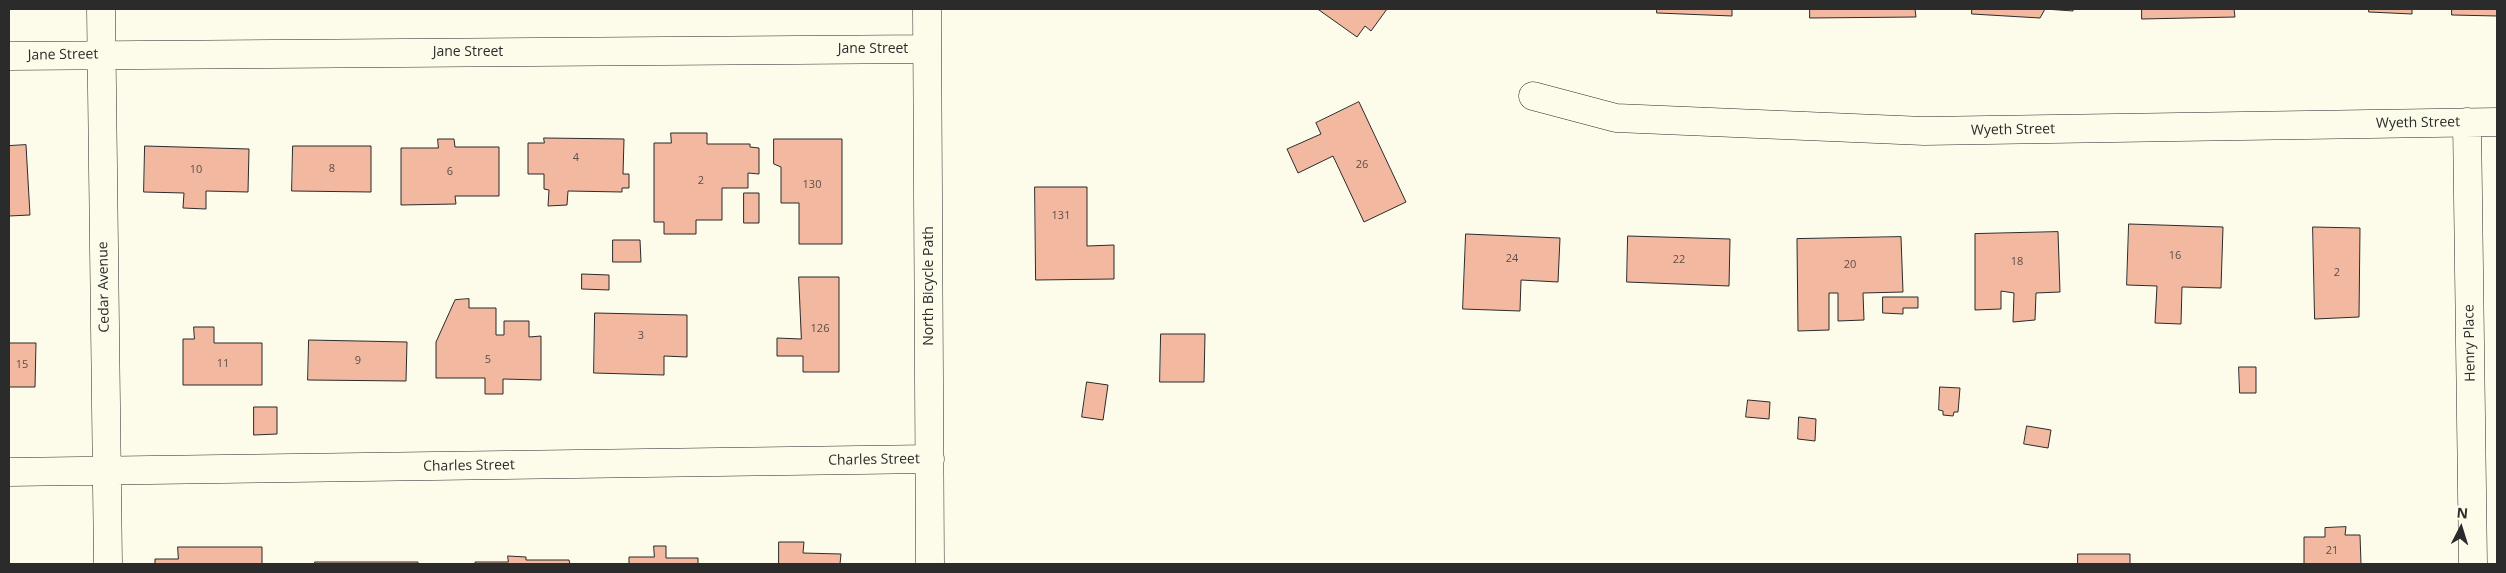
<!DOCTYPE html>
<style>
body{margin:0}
#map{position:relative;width:2506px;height:573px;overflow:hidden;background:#fdfbea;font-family:"Open Sans",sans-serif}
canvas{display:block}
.frame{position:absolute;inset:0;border:10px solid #2b2b2b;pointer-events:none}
.north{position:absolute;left:2436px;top:503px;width:50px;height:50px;-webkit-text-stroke:4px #fdfbea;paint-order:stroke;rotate:5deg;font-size:14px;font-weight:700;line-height:20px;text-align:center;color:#2b2b2b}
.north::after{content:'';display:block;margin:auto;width:18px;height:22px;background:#2b2b2b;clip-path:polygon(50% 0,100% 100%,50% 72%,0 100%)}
</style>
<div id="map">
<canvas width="2506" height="573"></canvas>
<div class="frame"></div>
<div class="north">N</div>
</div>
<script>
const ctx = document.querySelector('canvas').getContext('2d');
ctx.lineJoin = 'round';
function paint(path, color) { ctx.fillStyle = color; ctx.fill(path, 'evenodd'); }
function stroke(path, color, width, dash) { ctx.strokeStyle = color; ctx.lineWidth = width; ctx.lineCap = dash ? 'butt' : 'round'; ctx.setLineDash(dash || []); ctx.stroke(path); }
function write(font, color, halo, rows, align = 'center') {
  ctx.font = font + ' "Open Sans",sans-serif'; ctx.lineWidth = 4; ctx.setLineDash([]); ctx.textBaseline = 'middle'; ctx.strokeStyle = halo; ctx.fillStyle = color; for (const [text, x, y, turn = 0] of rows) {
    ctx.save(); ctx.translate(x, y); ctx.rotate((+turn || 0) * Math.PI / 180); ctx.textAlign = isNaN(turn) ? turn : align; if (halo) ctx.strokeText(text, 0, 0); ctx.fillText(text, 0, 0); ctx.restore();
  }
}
const building = new Path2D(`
 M1320,9H1387L1371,31L1365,26L1357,37L1319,10Z
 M1657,9H1732V16L1657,13Z
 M1810,9H1915L1916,17L1810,18Z
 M1972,9H2073V11L2045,9L2040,18L1972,14Z
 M2142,9H2234L2235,17L2142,19Z
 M2369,9H2412V14L2369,12Z
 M2452,9H2497V16L2452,15Z
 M1359,102L1406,202L1364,222L1333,156L1298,173L1287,149L1321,134L1316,123Z
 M671,133H707V144H750V147L759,148V174L748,173V188H722V220H696V234H664V222H654V143H671Z
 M544,138L624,139L623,174H629V188H622V192L568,191L567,205L548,206L549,190L544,189V174H528V143H544Z
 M438,139H454L455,147H499V196H455L456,204L401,205V148H438Z
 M774,139H842V244H799V203H781V167L774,164Z
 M26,145L30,215L9,216V146Z
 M145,146L249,149L248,192L206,191V209L183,208L184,193L144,192Z
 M293,146H371V192L292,191Z
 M1035,187H1087V246L1114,245V279L1036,280Z
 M744,193H759V223H744Z
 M2129,224L2223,227L2221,288L2182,287L2181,324L2155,323L2157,286L2127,285Z
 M2313,227L2360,228L2359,317L2315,319Z
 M2058,232L2060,292L2036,293L2035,320L2013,322L2014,293L2001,291V309L1975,310V234Z
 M1466,234L1560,238L1558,282L1521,280L1520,311L1463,309Z
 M1628,236L1730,239L1729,286L1627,282Z
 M1901,237L1903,292L1863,293L1864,320L1838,321V293H1829V330L1798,331L1797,239Z
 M613,240H640L641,262H613Z
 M582,274L609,275V290L582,289Z
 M799,277H839V372H803V356H777V338L801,339Z
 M1883,297H1918V308H1903V314L1883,313Z
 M469,299V308H496V335H504V321H529V337L541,336V380L503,379V394H485V378H436V342L455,300Z
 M595,313L687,315V357L664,356V375L594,373Z
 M194,327H214V343H262V385H183V339H194Z
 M1161,334H1205L1204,382H1160Z
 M309,340L407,342L406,381L308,380Z
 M9,343H36L35,387H9Z
 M2239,367H2256V393H2240Z
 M1087,382L1108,385L1103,420L1082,417Z
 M1940,387L1960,388L1958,412H1954L1953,416L1943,415V411L1939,410Z
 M1748,400L1770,402L1769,419L1746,417Z
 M254,407H277V434L254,435Z
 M1799,417L1816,419L1815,441L1798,439Z
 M2027,426L2051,430L2048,448L2024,444Z
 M2346,527L2345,535H2360L2361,564H2304V537H2325V528Z
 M779,542H804L803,553L841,554L840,564H779Z
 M654,546H666V558H698V564H629V557H654Z
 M178,547H262V564H155V559H178Z
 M2078,554H2130V564H2078Z
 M508,556L526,557V560H569L570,564H475V562H508Z
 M315,562H418V564H315Z`);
paint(building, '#f2b8a0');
stroke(building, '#2b2b2b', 1);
const minor = new Path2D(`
 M101,9L108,564
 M927,9L930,564
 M9,56L927,49
 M1533,96L1616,118L1924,131L2497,122
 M2467,122L2473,564
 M9,472L930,459`);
stroke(minor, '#2b2b2b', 29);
stroke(minor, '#fdfbea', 28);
write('11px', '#5d4e48', null, [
 ["4",576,158],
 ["26",1362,165],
 ["8",332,169],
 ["10",196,170],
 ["6",450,172],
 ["2",701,181],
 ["130",812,185],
 ["131",1061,216],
 ["16",2175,256],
 ["24",1512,259],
 ["22",1679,260],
 ["18",2017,262],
 ["20",1850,265],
 ["2",2337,273],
 ["126",820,329],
 ["3",641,336],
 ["5",488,360],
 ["9",358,361],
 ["11",223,364],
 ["15",22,365],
 ["21",2332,551]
]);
write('14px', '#2b2b2b', '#fdfbea', [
 ["Jane Street",873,49],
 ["Jane Street",468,52],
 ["Jane Street",63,55,-1],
 ["Wyeth Street",2418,123,-1],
 ["Wyeth Street",2013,130,-1],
 ["North Bicycle Path",929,286,-90],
 ["Cedar Avenue",104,287,-91],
 ["Henry Place",2470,343,-91],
 ["Charles Street",874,460,-1],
 ["Charles Street",469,466,-1]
]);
</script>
